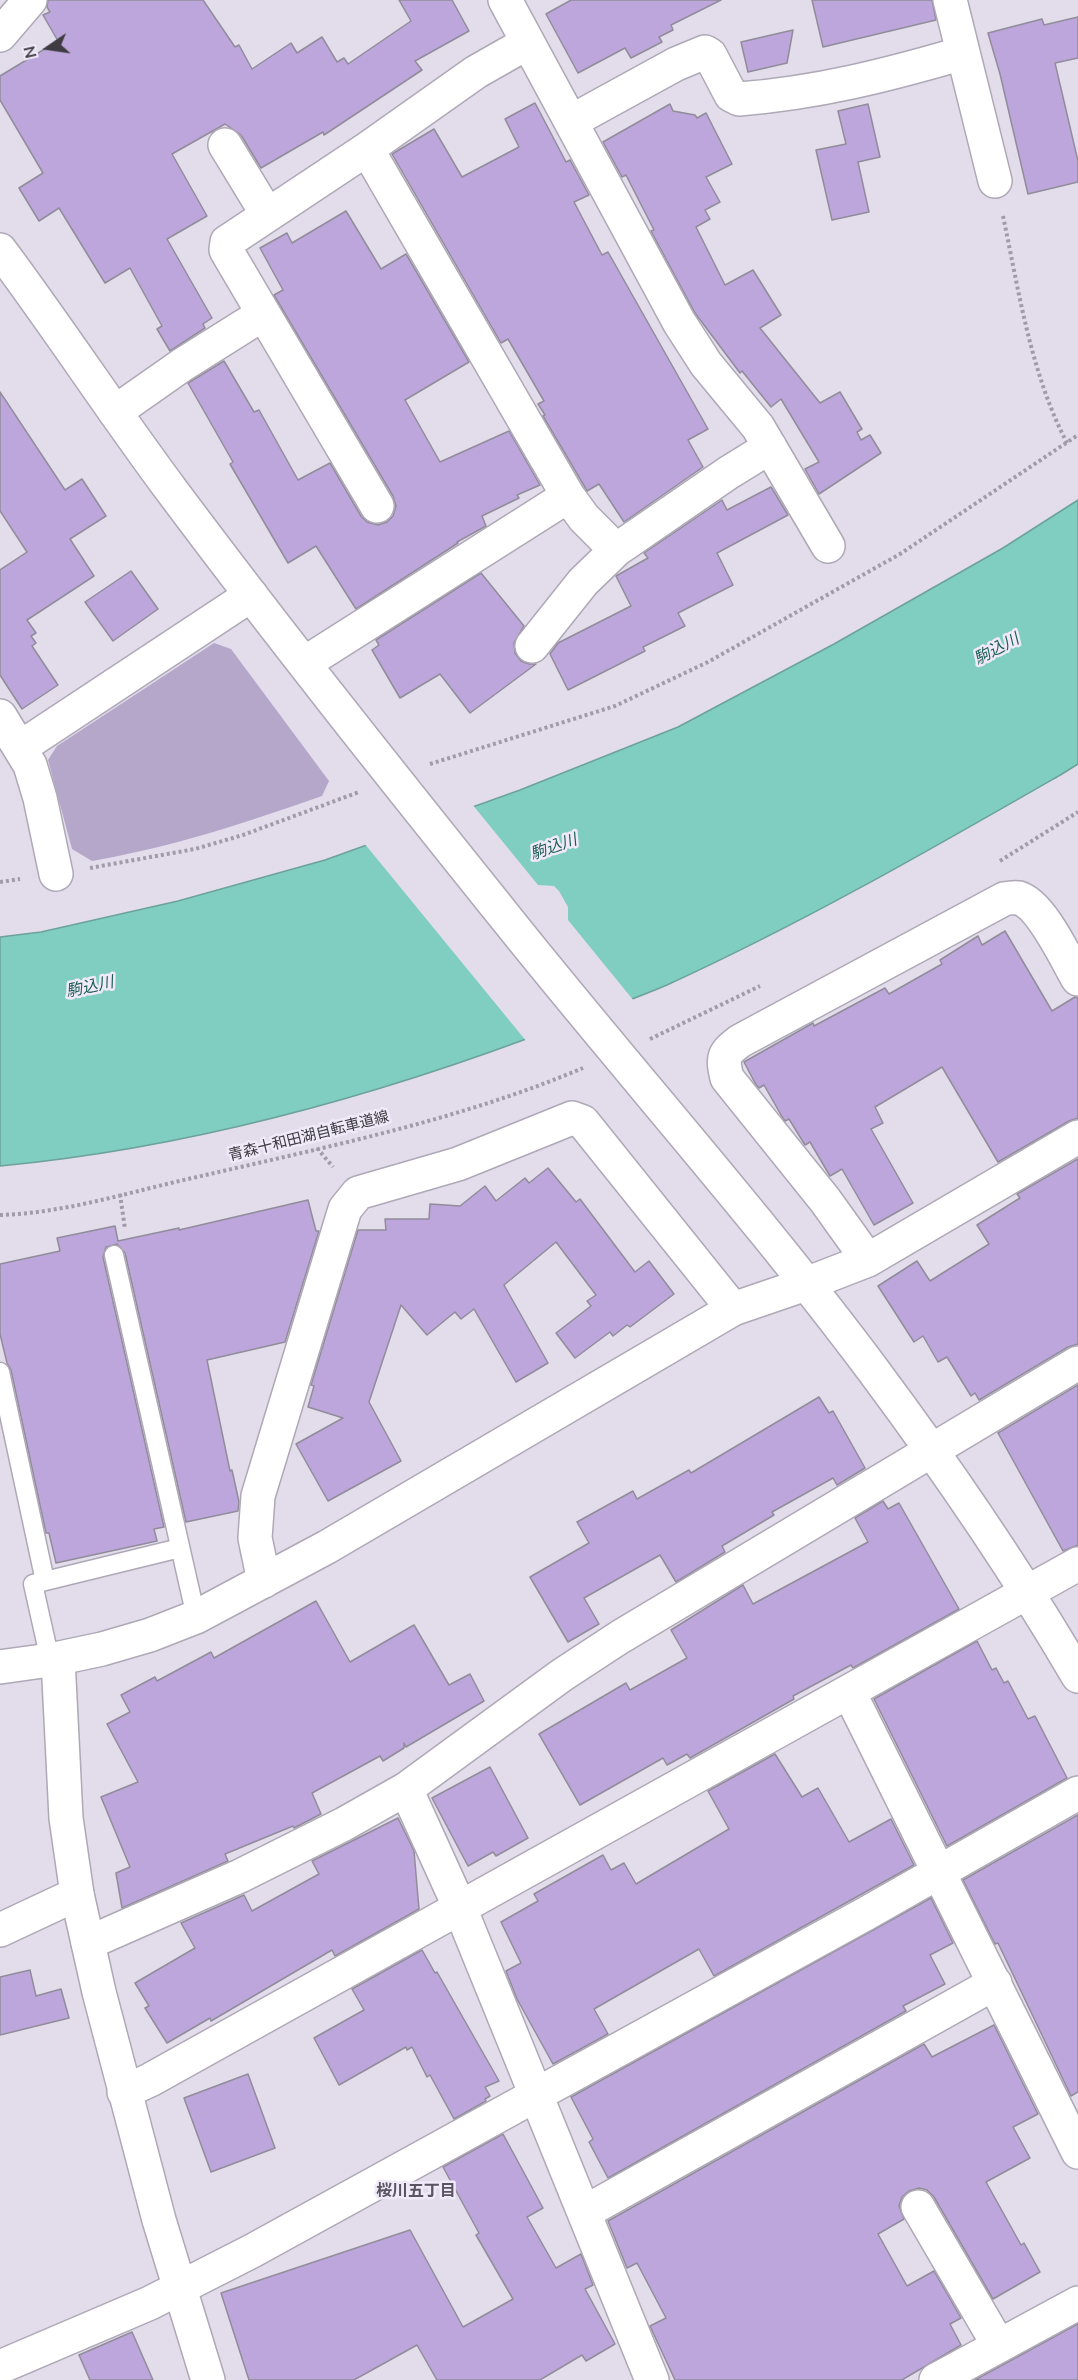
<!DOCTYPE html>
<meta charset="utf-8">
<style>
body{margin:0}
#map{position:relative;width:1078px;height:2380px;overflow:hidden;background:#e2dceb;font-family:"Nunito Sans",sans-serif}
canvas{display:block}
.north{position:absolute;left:18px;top:18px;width:60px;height:60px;-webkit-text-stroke:4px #efe9f8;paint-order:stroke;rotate:257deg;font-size:16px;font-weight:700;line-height:24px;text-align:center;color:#3e3b41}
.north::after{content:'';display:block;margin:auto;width:21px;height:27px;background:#3e3b41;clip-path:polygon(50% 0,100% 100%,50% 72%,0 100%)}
</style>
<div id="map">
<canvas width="1078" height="2380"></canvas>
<div class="north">N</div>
</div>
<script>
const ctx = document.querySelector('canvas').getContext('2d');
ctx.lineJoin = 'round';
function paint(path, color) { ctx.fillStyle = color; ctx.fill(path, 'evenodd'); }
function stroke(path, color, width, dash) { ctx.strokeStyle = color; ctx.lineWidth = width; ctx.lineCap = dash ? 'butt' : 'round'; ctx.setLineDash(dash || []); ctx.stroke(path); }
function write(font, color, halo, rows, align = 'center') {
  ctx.font = font + ' "Nunito Sans","Noto Sans JP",sans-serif'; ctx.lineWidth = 5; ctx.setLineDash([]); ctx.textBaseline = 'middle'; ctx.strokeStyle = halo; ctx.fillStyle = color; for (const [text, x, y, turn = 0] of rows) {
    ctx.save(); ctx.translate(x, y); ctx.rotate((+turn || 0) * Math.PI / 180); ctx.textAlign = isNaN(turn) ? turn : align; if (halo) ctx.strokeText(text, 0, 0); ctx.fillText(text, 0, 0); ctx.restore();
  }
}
paint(new Path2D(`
 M214,643L231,649L329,781L322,796C245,823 172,847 92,861L72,849L48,760L57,746Z`), '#b5a7ca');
const water = new Path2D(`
 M1078,500V764L1062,774C933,848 803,923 667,985C634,999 600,1011 566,1024C387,1093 191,1148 0,1166V937L41,932L178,901L325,860L520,790L678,727L834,644L1003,548Z`);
paint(water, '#7fcec1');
stroke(water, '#6ca29b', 1.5);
paint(new Path2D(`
 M472,804L538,885L554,886L559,891L568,907V920L634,1001L527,1042L364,843Z`), '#e2dceb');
const building = new Path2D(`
 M48,0H203L235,47L239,45L252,69L291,43L297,53L322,37L337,62L344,58L348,64L411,21L399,0H452L469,31L415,61L422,70L324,135L323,132L261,168L241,135L225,124L172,154L207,216L167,239L212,318L203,324L205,328L170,351L157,329L162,326L130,268L105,283L59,208L39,221L19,188L43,173L0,100V76L58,41L43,15L50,12L47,7Z
 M571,0H721L671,25L673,30L659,37L662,42L631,58L625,48L578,73L546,14Z
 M812,0H932L936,20L823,47Z
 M1078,17V58L1055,63L1078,161V182L1028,194L1000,74L988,33L1042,19L1044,25Z
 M793,30L787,63L748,72L741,42Z
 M535,103L566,162L570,160L589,195L574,202L602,255L608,252L708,429L688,440L703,467L624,522L599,484L587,491L586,489L543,416L545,415L538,404L544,401L508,339L501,343L392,154L434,129L462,177L519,147L505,119Z
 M670,104L673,111L695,115L697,118L706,113L732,164L706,177L720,202L705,210L710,219L696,227L725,285L753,270L781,315L760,328L820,403L840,392L862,429L857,432L861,440L870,435L881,453L819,494L805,469L819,462L781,399L771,407L742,371L740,373L695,313L651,231L654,230L626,175L622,177L603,142Z
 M868,104L880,157L858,162L869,212L832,220L816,150L846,144L838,111Z
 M346,211L381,269L406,254L469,362L405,400L440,462L509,431L540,485L517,495L519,498L482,516L486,526L457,542L458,543L356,609L316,546L288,563L230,464L233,462L188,383L224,361L254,412L259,410L298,480L330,463L361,516L367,522L378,525L387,522L393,516L396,506L393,496L274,295L283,290L260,248L287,233L292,243Z
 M0,392L65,490L82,479L106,516L70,539L94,576L27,620L36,633L31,636L36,643L32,646L58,685L22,709L0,675V570L27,552L0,511Z
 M771,487L788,515L717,553L733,585L678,613L685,626L643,647L645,651L568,690L550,654L558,643L631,606L616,576L648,558L644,553L722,500L727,510Z
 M131,571L158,609L113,641L85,602Z
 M481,573L524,626L514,643L515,653L521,661L529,664H536L470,713L440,674L400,698L372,650L379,645L376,640Z
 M1005,931L1052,1011L1075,997L1078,998V1118L1069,1121L998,1162L942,1067L875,1107L883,1123L871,1129L913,1203L874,1225L842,1169L830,1176L810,1142L805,1145L789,1119L785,1121L781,1115L764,1085L759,1088L755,1083L744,1062L813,1023L814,1026L885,988L889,994L942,964L940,960L978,936L982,945Z
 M1078,1159V1344L1068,1347L979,1400L975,1393L971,1396L947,1357L938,1362L923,1336L914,1342L878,1286L917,1261L930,1281L989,1244L977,1225L1020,1198L1017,1194Z
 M548,1168L576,1202L580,1199L635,1272L649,1261L674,1294L630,1327L627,1325L613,1336L610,1332L575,1358L556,1333L591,1306L587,1301L596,1295L556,1242L504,1285L548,1363L516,1382L474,1309L461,1319L455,1312L427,1335L401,1305L369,1402L401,1461L328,1501L296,1444L343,1418L308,1407L314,1386L311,1385L358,1230H386L385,1219H429L430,1204L460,1206L485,1186L496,1201L525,1178L529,1183Z
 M308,1200L316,1231H319L285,1342L207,1360L230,1471L232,1470L239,1502L238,1511L186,1522L125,1253L117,1244L106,1247L103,1257L164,1527L154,1529L157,1541L56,1563L49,1533H46L11,1370L7,1363L0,1334V1264L60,1251L57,1238L115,1226L118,1241L179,1228V1230Z
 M1078,1385V1545L1063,1551L998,1433Z
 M819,1397L829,1413L833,1411L865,1468L837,1485L833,1478L772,1512L774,1515L722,1546L725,1552L676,1582L660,1555L584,1598L599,1624L568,1642L530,1577L589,1543L577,1522L633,1491L637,1499L689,1470L691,1473Z
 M883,1501L888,1509L899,1503L959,1609L853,1668L851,1665L793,1696L794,1699L690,1758L687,1754L667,1765L663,1758L580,1805L539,1734L626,1683L630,1690L687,1658L671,1630L743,1585L753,1604L868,1542L855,1518Z
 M316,1601L350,1662L414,1625L449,1685L470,1674L484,1701L406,1747L404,1743V1748L383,1761L380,1756L312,1793L321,1814L294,1828L293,1826L225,1854L228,1861L122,1908L116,1873L130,1867L101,1797L138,1782L107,1724L130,1712L121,1695L155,1677L157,1681L211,1652L214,1658Z
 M977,1641L992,1670L996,1668L1004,1683L1008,1681L1028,1719L1035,1716L1067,1778L947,1846L874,1699Z
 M775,1754L802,1797L818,1788L849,1842L891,1819L914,1865L714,1976L699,1949L594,2009L608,2034L553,2064L517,1999L506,1971L521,1963L501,1922L538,1901L534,1894L603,1855L611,1870L624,1863L636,1884L729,1829L708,1791Z
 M490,1767L528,1838L496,1856L493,1852L468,1866L432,1798Z
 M1078,1815V2092L1071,2096L998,1943L995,1944L963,1880Z
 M398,1818L414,1851L419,1909L335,1956L332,1950L211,2021L210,2018L167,2043L145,2008L149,2006L135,1983L195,1948L181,1923L244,1895L252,1911L319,1874L312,1861Z
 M931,1898L953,1943L930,1955L945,1984L903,2006L906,2011L608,2178L589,2142L593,2139L571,2097Z
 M422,1950L435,1973L437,1972L499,2081L485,2087L490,2096L485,2099L486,2101L454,2119L430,2075L427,2077L412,2047L407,2050L406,2047L339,2085L314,2038L364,2010L352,1989Z
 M30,1970L36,1996L61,1989L69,2018L0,2035V1977Z
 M994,2025L1038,2114L1013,2127L1030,2158L986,2182L1021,2245L1024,2243L1040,2272L993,2299L934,2197L927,2190L919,2188L909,2191L902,2197L899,2206L904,2219L878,2234L907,2286L934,2271L961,2318L950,2324L961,2345L902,2380H675L650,2326L666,2318L637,2263L627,2268L608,2221L924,2044L932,2057Z
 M248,2074L275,2148L211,2172L184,2098Z
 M503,2134L543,2208L527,2217L556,2268L581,2254L593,2285L585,2289L615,2344L586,2361L582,2355L540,2380H437L417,2345L354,2380H249L221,2293L410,2230L463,2327L513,2299L476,2235L479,2233L443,2167Z
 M1078,2324V2380H975L1008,2362Z
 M132,2332L153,2380H90L79,2355Z`);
paint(building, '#bda6dc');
stroke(building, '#918c9a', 1.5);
const service = new Path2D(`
 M114,1255L196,1617
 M0,1372L45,1581
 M50,1660L33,1584L180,1548`);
const minor = new Path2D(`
 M505,0L679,322L706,364L758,427L828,546
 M950,0L995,181
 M0,35L30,0
 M572,121L676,64L705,52L710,55L731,95L739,99C817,93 888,75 963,53
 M225,145L267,214
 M367,149L568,496L584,518L616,550
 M115,412L182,365L263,314
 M377,506L226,250L227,242L367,149L476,72L527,43
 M532,646L583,582L616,550L728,473L770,447
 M305,663L568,496
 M0,716L30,765L40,798L56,874
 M21,747L251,595
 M868,1260L825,1200L727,1078C722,1057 723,1054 740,1041L1004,899C1009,898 1014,897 1019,898C1042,905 1066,959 1078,979
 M806,1284L868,1260L1078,1137
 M264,1581L255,1538L258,1496L345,1209L358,1193L458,1164L572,1118L583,1122L733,1309
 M849,1692L1078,2152
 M406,1789L460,1908L652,2380
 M0,1930L77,1894
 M88,1943L240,1876L344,1824L406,1789L562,1675L620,1637L1078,1363
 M124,2092L150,2080L1078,1564
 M918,2207L999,2346
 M585,2212L995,1983
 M0,2367L150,2303L252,2251L867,1913L1078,1793
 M936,2380L1078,2303`);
const tertiary = new Path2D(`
 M0,250C59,329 113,412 172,491C281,637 396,781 510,923C630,1073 758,1216 873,1370C946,1468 1016,1570 1078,1676
 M58,1659L66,1818L77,1894L99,1992L159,2220L208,2380
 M0,1667L50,1660L102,1649L150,1635L196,1617L327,1547L733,1309L806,1284`);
stroke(service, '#aea8b7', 21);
stroke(minor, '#aea8b7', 36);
stroke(tertiary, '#aea8b7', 36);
stroke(new Path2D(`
 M1003,216C1019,292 1031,374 1067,443
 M430,764L615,706L708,662L900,554L1078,435
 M1000,861L1078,812
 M90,868L195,849L243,835L359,792
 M0,882L20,879
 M650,1039L760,986
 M317,1148L333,1167
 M120,1194L125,1229
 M0,1215C67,1213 132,1191 197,1177C326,1147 460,1120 583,1068`), '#a09ca7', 4, [3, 3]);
stroke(service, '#fff', 18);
stroke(minor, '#fff', 33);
stroke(tertiary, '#fff', 33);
write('15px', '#3e3b41', '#efe9f8', [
 ["青森十和田湖自転車道線",309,1137,-14]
]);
write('italic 16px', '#1d5e55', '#efe9f8', [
 ["駒込川",997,650,-28],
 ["駒込川",554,848,-19],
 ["駒込川",90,988,-12]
]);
write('bold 16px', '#5a5461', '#efe9f8', [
 ["桜川五丁目",416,2192]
]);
</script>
